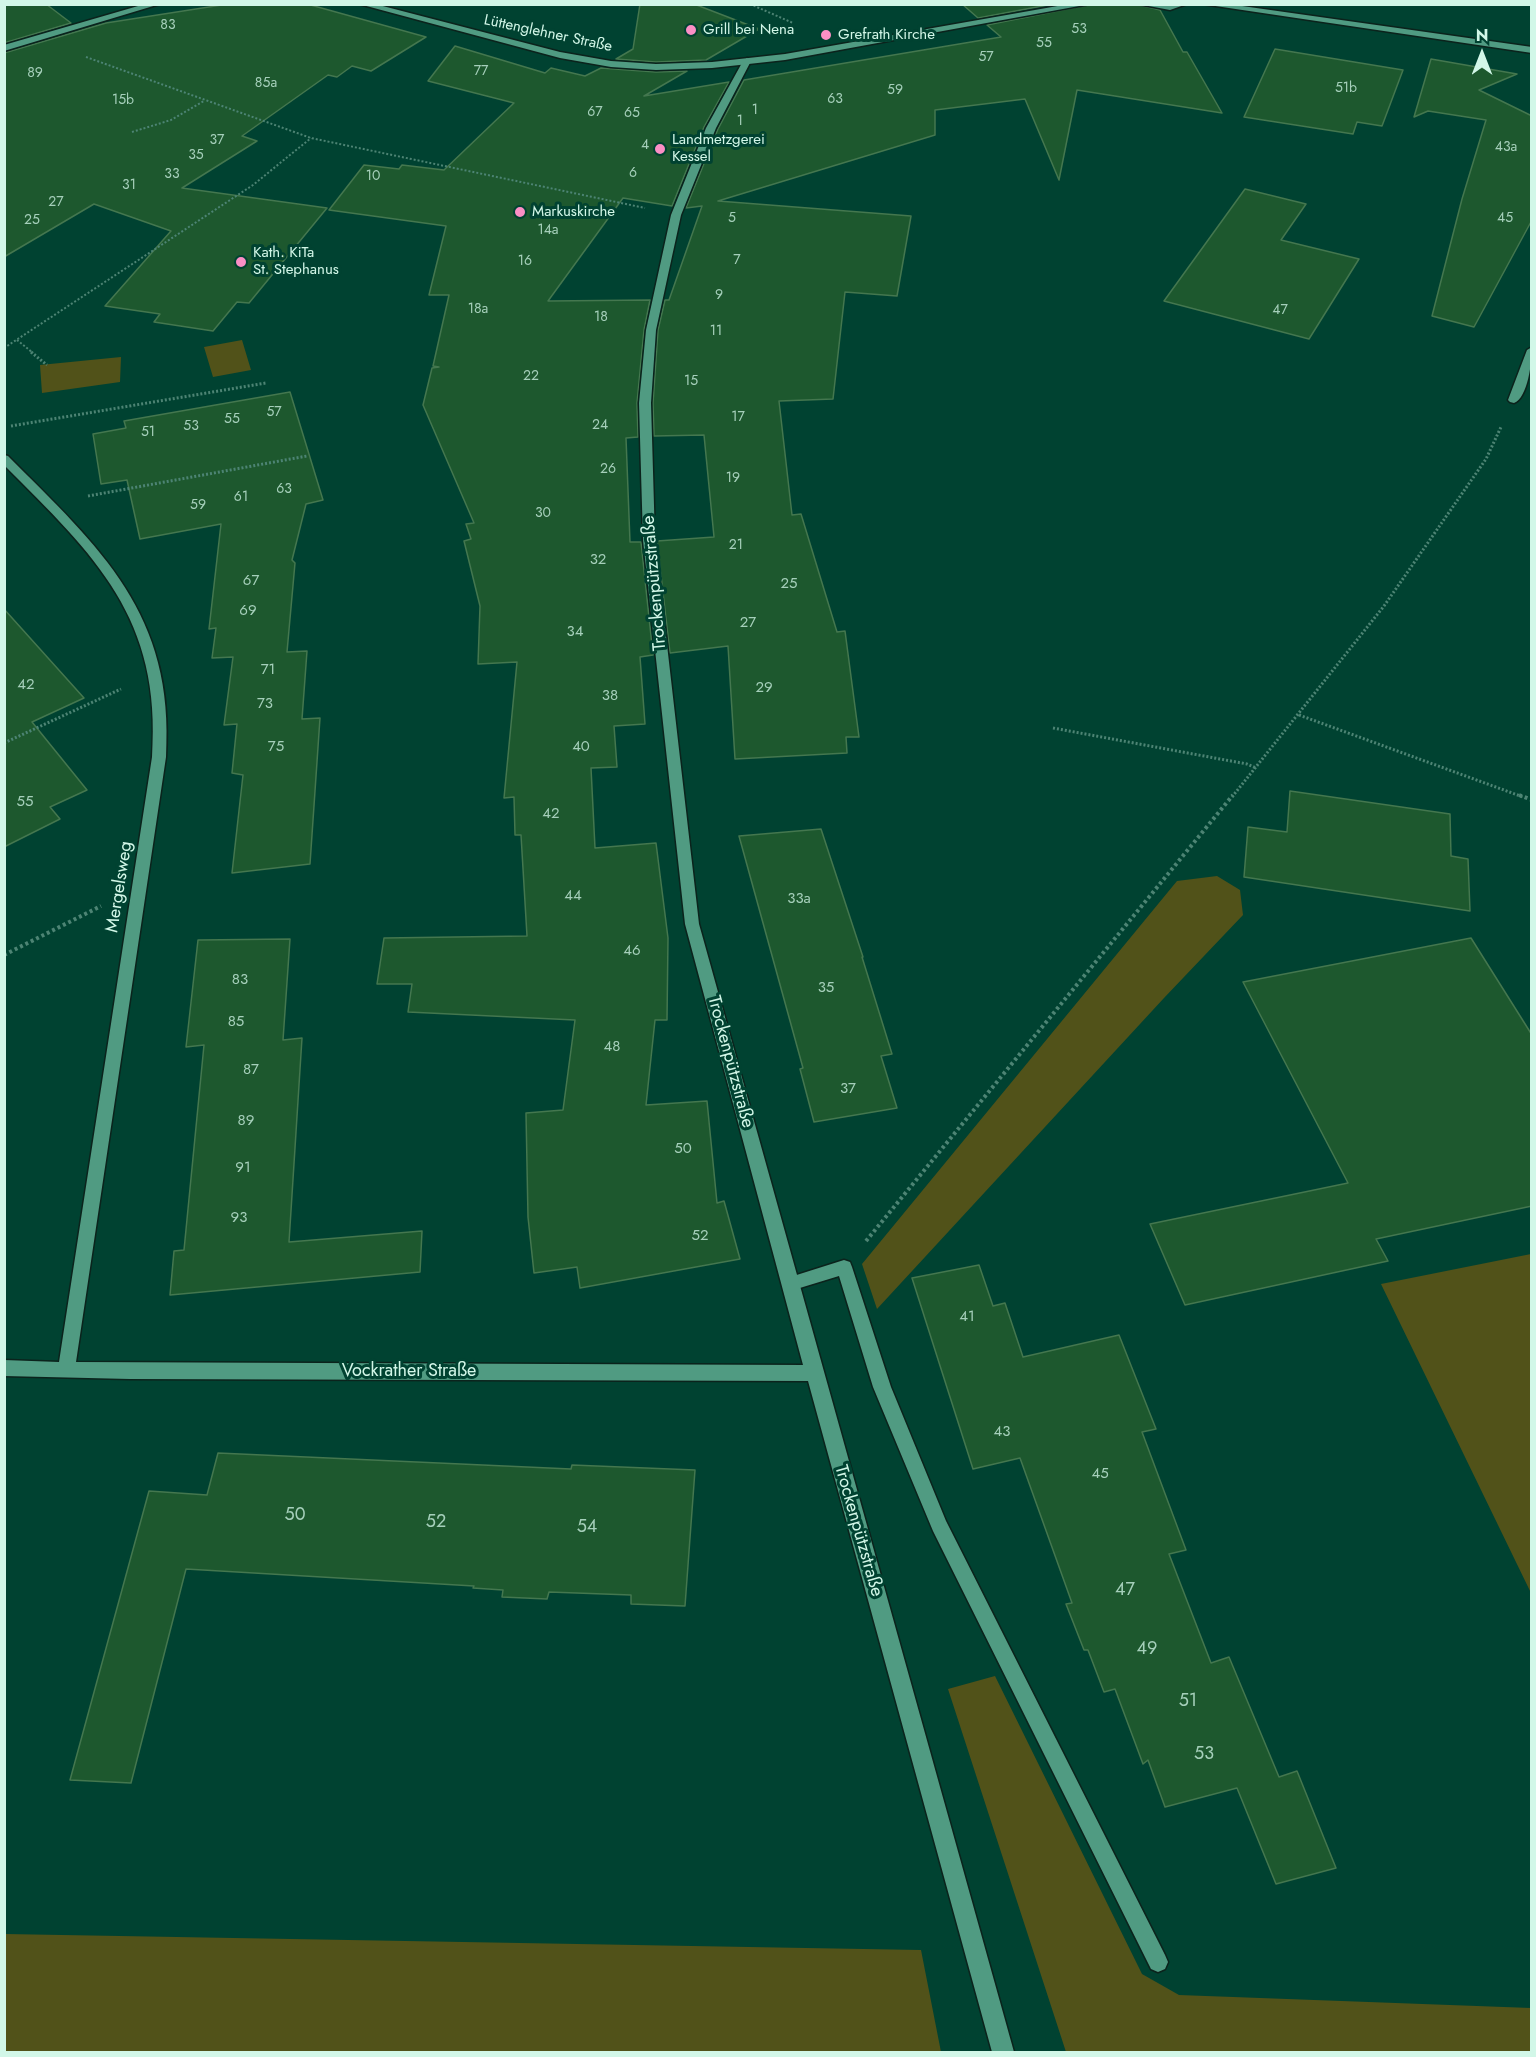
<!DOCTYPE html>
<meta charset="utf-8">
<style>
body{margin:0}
#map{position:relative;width:1536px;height:2057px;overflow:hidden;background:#004231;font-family:Jost,sans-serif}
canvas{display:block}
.frame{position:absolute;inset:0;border:6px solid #d2f7e8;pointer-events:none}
.north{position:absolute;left:1452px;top:24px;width:60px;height:60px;-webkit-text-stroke:4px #004231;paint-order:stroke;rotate:0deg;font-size:16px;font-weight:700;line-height:24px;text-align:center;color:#d2f7e8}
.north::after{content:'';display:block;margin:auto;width:21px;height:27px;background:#d2f7e8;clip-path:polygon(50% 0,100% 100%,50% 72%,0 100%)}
</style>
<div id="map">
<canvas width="1536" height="2057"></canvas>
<div class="frame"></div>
<div class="north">N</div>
</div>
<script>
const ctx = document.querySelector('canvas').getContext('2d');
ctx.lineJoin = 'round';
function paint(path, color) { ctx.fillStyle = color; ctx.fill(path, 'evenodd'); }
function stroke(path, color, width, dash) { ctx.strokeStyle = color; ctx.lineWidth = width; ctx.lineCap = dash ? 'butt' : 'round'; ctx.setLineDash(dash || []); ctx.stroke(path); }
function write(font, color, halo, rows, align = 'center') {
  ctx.font = font + ' Jost,sans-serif'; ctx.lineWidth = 6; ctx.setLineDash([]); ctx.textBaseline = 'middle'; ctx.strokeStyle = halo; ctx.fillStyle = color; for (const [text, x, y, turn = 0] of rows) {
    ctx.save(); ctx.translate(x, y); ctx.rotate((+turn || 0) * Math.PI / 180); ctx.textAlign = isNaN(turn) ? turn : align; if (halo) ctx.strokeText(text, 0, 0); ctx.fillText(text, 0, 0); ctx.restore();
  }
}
paint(new Path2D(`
 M242,340L251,370L213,377L204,347Z
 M121,357L120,382L42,393L40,365Z
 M1217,876L1240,890L1243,915L1164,998L877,1309L862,1264L1177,881Z
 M1531,1254H1532L1531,1593L1381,1284Z
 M995,1676L1142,1974L1179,1995L1531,2008V2052H1066L948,1689Z
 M5,1934L921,1950L941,2052H5Z`), '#515219');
const building = new Path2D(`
 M4,4H46L71,23L4,43Z
 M228,4H307L426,37L371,71L352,66L337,77L328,75L242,136L257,141L182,188L327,208L249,303L237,302L213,331L154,322L160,314L105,306L171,231L94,204L4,257V53L106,23Z
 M640,4H694L759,29L706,60L656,62L616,59L633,49Z
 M962,4H1053L978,18Z
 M1092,4H1136L1160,10L1183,52H1187L1222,113L1077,90L1059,180L1025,99L935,110V135L718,201L911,216L897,296L845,292L833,399L779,401L792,515L801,514L837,632L845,631L859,737H846L847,753L735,759L728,646L670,653L657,541L714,537L704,435L654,436L653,403L658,330L665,300H669L702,206L686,208L718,129L744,80L1001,37L987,25Z
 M455,46L545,73L551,68L585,76L601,68L656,72L687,71L644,96L729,82L704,127L672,206L623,198L548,301L650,300L644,330L637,403L638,437L626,438L630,542H641L653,655L640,657L645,724L614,726L617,767L591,768L595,848L656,843L668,938L667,1020H655L646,1105L707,1101L717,1203L724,1201L740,1259L580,1288L577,1267L534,1273L528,1217L526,1113L563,1110L575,1020L408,1012L412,984H377L384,938L527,936L521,835H515L514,797L504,798L517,662L478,664L480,606L464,541L471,539L466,524L474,523L423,405L432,368L439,367L433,366L449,295H429L446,226L329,210L364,165L399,169L402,165L444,170L514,103L428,81Z
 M1275,49L1403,70L1382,126L1357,122L1353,134L1244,117Z
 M1431,59L1517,74L1479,90L1532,116V220L1474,327L1432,316L1462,199L1486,120L1428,111L1414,117Z
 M1245,189L1306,204L1281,240L1359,259L1309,339L1164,301Z
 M290,392L323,500L306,504L292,560L295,563L287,652L307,651L302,719L320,718L310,864L232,873L243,775L232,773L237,724L224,725L233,657L212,658L216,628L209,629L221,524L140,539L127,480L101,484L93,434L126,428L124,421Z
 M4,609L84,698L32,722L87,790L50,807L60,819L4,847Z
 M1290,791L1450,814L1451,856L1468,859L1470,911L1244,877L1248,827L1287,832Z
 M821,829L863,957H862L892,1054L881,1056L897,1108L814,1122L800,1069L803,1068L739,836Z
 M1471,938L1532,1035V1206L1376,1239L1388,1261L1185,1305L1150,1224L1348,1183L1243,982Z
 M290,939L283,1040L302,1038L289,1242L422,1231L420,1272L170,1295L174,1251L184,1250L204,1045L186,1047L198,940Z
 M979,1265L993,1306L1005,1303L1023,1357L1119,1335L1156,1429L1142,1432L1186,1550L1169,1554L1211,1663L1229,1657L1279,1777L1297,1771L1336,1868L1276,1884L1237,1788L1165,1807L1148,1760L1143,1764L1115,1689L1104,1692L1088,1650H1084L1066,1604L1072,1603L1020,1458L973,1469L912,1278Z
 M218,1453L571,1469L572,1465L695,1470L685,1606L631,1604V1595L549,1592L547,1599L502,1597L503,1590L473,1588L474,1586L186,1569L131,1783L70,1780L149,1491L207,1495Z`);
paint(building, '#1d582e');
stroke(building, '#44774f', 1.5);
const service = new Path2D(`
 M844,1260L850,1262L852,1267L891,1387L946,1521L1165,1955L1168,1962L1165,1969L1158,1972L1151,1969L933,1531L873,1387L839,1276L790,1291L784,1289L782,1284L784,1279Z`);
const minor = new Path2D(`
 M747,58L751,61L716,128L681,215L656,330L651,403L655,540L699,924L1014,2052H992L808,1381L130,1379L4,1376V1360L59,1362L152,757C162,618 95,556 4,465V455L8,456C101,549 175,614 166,757L76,1362L803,1365L685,924L643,540L639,403L646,330L671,215L706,128L743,61Z
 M1532,347C1532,361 1528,398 1514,403L1510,402L1508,400L1527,350Z`);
const tertiary = new Path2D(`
 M145,4H160L4,51V45Z
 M359,4H375L560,52L611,61L656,64L712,62L785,54L1069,4H1090L785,60L712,68L656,70L611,67L560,58Z`);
const secondary = new Path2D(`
 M1138,4H1187L1170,10Z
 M1202,4H1228L1532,47V53Z`);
stroke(service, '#0b231c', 3);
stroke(minor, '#0b231c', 3);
stroke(tertiary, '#0b231c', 3);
stroke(secondary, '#0b231c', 3);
stroke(new Path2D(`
 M750,4L793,23
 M86,57L311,138L645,208
 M132,132L171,120L204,101
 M17,340L33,353
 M4,348L253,185L311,138`), '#4d8474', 2, [2, 2]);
stroke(new Path2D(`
 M31,352L47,365
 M11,426L266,383
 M88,496L307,456
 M1299,715L1523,797
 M1053,728L1247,764L1256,768
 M4,743L121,689
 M1232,797L1384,606L1486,459L1501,427`), '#4d8474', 3, [2, 2]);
stroke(new Path2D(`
 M1519,795L1532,800
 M4,955L101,906
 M866,1241L1233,795`), '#4d8474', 4, [3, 3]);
paint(service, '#509b82');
paint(minor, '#509b82');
paint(tertiary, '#509b82');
paint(secondary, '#509b82');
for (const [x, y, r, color] of [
 [691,30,6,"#fb8fc5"],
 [826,35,6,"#fb8fc5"],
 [660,149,6,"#fb8fc5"],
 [520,212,6,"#fb8fc5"],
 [241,262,6,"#fb8fc5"]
]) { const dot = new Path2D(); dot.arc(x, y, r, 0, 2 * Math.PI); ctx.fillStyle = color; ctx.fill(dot); stroke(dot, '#004231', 2); }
write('14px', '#a5cfba', null, [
 ["83",168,26],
 ["53",1079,30],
 ["55",1044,44],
 ["57",986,58],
 ["77",481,72],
 ["89",35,74],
 ["85a",266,84],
 ["51b",1346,89],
 ["59",895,91],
 ["63",835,100],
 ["15b",123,101],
 ["1",755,111],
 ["67",595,113],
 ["65",632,114],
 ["1",740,122],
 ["37",217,141],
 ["4",645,146],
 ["43a",1506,148],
 ["35",196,156],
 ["6",633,174],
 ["33",172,175],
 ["10",373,177],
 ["31",129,186],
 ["27",56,203],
 ["5",732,219],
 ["45",1505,219],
 ["25",32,221],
 ["14a",548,231],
 ["7",737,261],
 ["16",525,262],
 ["9",719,296],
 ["18a",478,310],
 ["47",1280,311],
 ["18",601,318],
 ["11",716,332],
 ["22",531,377],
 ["15",691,382],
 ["57",274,413],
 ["17",738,418],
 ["55",232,420],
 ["24",600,426],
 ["53",191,427],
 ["51",148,433],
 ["26",608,470],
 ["19",733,479],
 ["63",284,490],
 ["61",241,498],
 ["59",198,506],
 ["30",543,514],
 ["21",736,546]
]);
write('15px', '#d2f7e8', '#004231', [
 ["Grill bei Nena",703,30],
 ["Grefrath Kirche",838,35],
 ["Landmetzgerei",672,140],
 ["Kessel",672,157],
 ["Markuskirche",532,212],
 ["Kath. KiTa",253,253],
 ["St. Stephanus",253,270]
], 'left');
write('15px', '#d2f7e8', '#004231', [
 ["Lüttenglehner Straße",548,34,12]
]);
write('15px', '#a5cfba', null, [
 ["32",598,560],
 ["67",251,581],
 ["25",789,584],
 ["69",248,611],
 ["27",748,623],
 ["34",575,632],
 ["71",268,670],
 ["42",26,685],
 ["29",764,688],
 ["38",610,696],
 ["73",265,704],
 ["75",276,747],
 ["40",581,747],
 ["55",25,802],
 ["42",551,814],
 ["44",573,896],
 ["33a",799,899],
 ["46",632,951],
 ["83",240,980],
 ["35",826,988],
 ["85",236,1022],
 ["48",612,1047],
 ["87",251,1070],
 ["37",848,1089],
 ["89",246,1121],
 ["50",683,1149],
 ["91",243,1168],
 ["93",239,1218],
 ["52",700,1236],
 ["41",967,1317],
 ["43",1002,1432],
 ["45",1100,1474]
]);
write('18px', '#d2f7e8', '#004231', [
 ["Trockenpützstraße",655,583,-95],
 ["Mergelsweg",120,887,-81],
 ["Trockenpützstraße",730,1062,75],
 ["Vockrather Straße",409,1372],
 ["Trockenpützstraße",858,1531,74]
]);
write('18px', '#a5cfba', null, [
 ["50",295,1516],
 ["52",436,1523],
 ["54",587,1528],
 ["47",1125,1591],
 ["49",1147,1650],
 ["51",1188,1702],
 ["53",1204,1755]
]);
</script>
